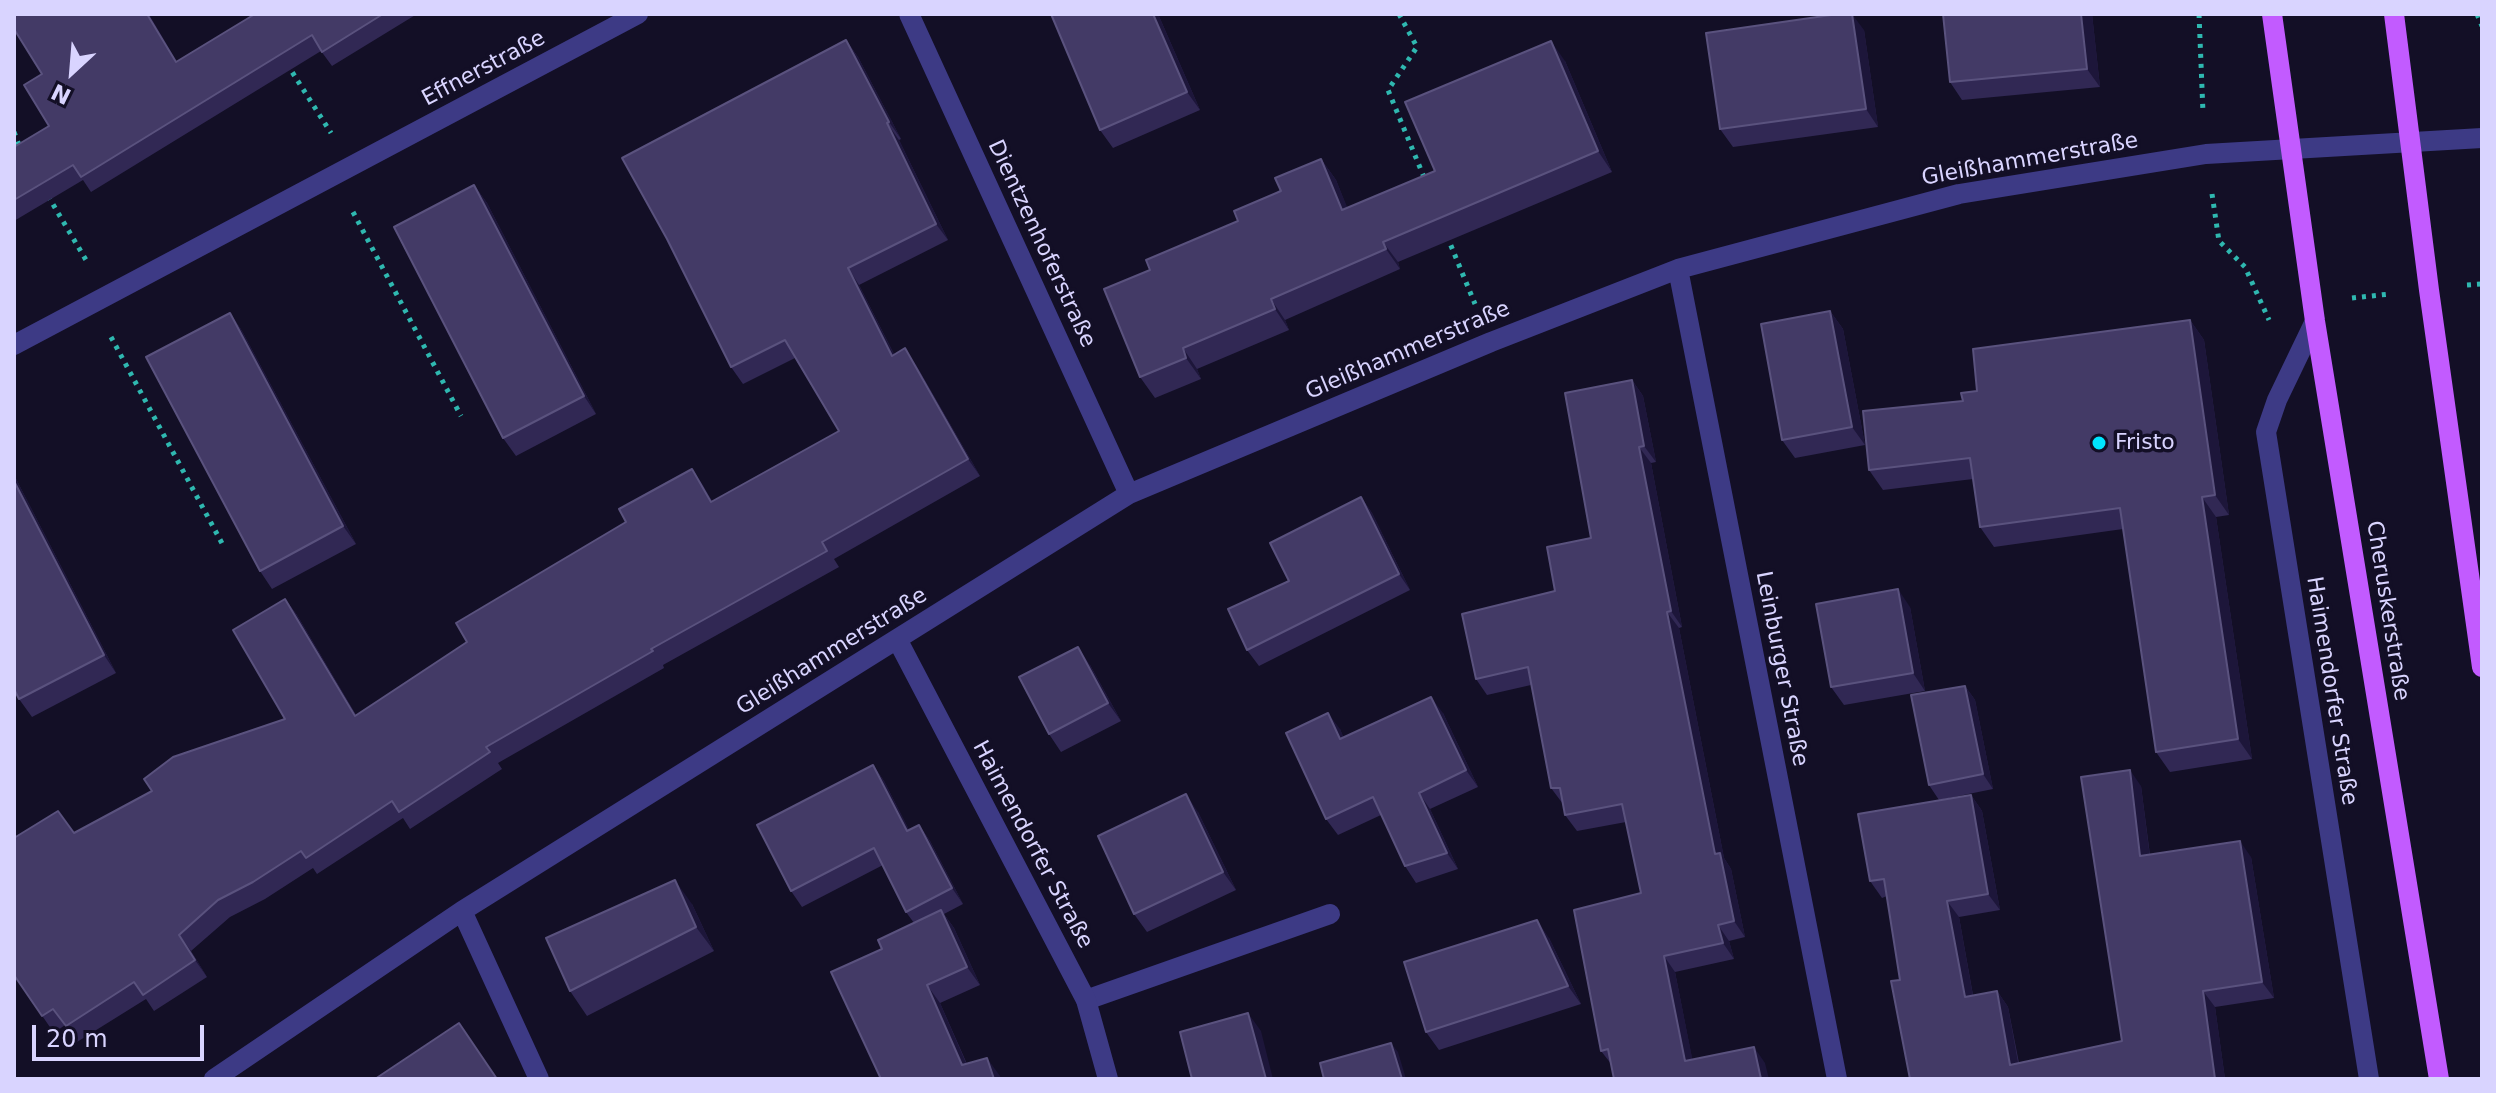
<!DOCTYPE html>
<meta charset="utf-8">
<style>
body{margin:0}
#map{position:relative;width:2496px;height:1093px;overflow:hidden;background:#130f26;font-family:"DejaVu Sans",sans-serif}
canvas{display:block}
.frame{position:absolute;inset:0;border:16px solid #d9d4ff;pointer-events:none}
.north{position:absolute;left:32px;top:32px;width:80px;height:80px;-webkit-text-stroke:6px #130f26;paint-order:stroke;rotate:206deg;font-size:22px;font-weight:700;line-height:32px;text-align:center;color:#d9d4ff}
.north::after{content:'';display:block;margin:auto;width:28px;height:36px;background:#d9d4ff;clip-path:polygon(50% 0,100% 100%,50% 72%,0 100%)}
.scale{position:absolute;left:32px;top:1025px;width:172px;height:36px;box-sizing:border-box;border:4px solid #d9d4ff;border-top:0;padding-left:10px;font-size:24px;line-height:28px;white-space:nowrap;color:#d9d4ff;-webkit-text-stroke:6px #130f26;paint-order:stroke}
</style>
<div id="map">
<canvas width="2496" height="1093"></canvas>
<div class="frame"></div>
<div class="north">N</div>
<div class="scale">20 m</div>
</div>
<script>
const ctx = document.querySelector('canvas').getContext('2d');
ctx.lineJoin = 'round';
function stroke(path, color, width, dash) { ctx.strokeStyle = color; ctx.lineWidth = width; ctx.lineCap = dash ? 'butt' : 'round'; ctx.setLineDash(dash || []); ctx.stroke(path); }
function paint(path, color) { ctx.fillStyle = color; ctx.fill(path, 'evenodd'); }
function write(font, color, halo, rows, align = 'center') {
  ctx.font = font + ' "DejaVu Sans",sans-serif'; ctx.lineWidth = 7; ctx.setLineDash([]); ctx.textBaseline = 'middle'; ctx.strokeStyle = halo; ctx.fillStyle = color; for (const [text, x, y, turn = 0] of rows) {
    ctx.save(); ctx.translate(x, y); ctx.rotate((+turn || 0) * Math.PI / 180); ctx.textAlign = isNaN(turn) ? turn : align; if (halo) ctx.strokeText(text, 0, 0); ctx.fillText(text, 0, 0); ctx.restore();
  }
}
stroke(new Path2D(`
 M1399,14L1417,47L1388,90L1426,182
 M2199,14L2203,113
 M2477,14L2482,26
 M287,64L331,133
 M14,132L21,150
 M2212,194L2219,241L2245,267L2269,320
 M48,196L86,260
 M353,212L461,416
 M1447,236L1475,304
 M2467,285L2482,284
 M2352,298L2390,294
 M111,337L224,547`), '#2fb8b0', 5, [4, 6]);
stroke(new Path2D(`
 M1086,1000L1330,914`), '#3d3a85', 20);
stroke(new Path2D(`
 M909,14L1129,494
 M1678,269L1837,1079
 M2315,321L2277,400L2266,432L2369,1079
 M14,345L638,14
 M897,639L1086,1000L1108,1079
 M462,911L539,1079
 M214,1079L462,911L1129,494L1491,342L1678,269L1959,194L2206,154L2482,138`), '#3d3a85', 20);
stroke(new Path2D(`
 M2272,14L2315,321L2439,1079
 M2394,14L2429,290L2482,667`), '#c25bff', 20);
paint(new Path2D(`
 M255,14H417L332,66L321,51L91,192L83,180L14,221V147L177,62Z
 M1158,14L1200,110L1113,148L1100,130Z
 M2092,14L2100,87L1962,100L1950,82Z
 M1864,30L1878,127L1733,147L1720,129Z
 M846,40L858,57L901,139L899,140L948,240L859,285L894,354L916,365L980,476L834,559L839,567L663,665L664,668L498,763L502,769L410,829L403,818L317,874L313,868L265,899L230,917L191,951L207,977L154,1011L146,999L77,1042L65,1025L54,1033L14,975L74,833L285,719V599L297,615L356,715L467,642L626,522L692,469L712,501L839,431L795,358L743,384L731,367Z
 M1565,61L1612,172L1398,262L1400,269L1285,320L1289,330L1197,369L1201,379L1155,398L1140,377L1150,270L1238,221L1321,159L1336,180L1347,208L1435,171Z
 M474,185L487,203L596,414L516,456L503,438Z
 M1830,311L1843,329L1865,445L1795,458L1782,440Z
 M230,313L242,331L356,544L272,589L260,571Z
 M2190,320L2204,340L2229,515L2216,517L2252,759L2170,772L2156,752L2123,529L1994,547L1980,527L1973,479L1883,490L1869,470L1977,391Z
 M1632,380L1643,396L1656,462L1651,463L1682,627L1679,628L1724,858L1731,869L1745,937L1729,941L1734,959L1675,972L1692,1059L1765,1063L1612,1065L1601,1051L1641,893L1626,822L1577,831L1565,815L1563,804L1551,788L1531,685L1487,695L1476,679L1555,591L1591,538Z
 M14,475L116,673L32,717L19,699Z
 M1361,497L1372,513L1410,590L1259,666L1247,650L1289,581Z
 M1910,607L1925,691L1844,705L1831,687Z
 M1090,665L1121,721L1061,752L1049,734Z
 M1965,686L1975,700L1993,789L1939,800L1929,785Z
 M1443,713L1478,787L1430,809L1458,869L1416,883L1405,866L1381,815L1338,835L1326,819L1340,729L1343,737Z
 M873,765L884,781L909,830L919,825L930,841L963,904L944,914L954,928L980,985L940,1003L967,1064L1000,1076L881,1079L882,949L914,923L906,912L883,865L802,907L791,891Z
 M2141,786L2150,855L2251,857L2274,998L2215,1007L2225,1079H1910L1900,980L1887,896L1882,898L1870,881L1971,795L1982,811L2000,910L1959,917L1973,995L1997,991L2008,1007L2019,1063L2122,1041Z
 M1198,812L1236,890L1147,932L1134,914Z
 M692,904L714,951L587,1016L570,991Z
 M1549,938L1581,1004L1439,1050L1426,1032Z`), '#312854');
paint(new Path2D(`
 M147,14H149L186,77L176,62Z
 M1153,14H1158L1200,110L1187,92Z
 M1852,14L1864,30L1878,127L1866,109Z
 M2081,14H2092L2100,87L2087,69Z
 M846,40L858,57L901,139L889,122Z
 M1551,41L1565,61L1612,172L1598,151Z
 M887,123L899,140L948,240L936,224Z
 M1321,159L1336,180L1357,231L1342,210Z
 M474,185L487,203L596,414L584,396Z
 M1383,242L1398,262L1400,269L1386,249Z
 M848,268L859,285L903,372L892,356Z
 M1271,299L1285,320L1289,330L1275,309Z
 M1830,311L1843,329L1865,445L1852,427Z
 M230,313L242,331L356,544L343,526Z
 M2190,320L2204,340L2229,515L2215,495Z
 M905,348L916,365L980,476L968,459Z
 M1183,348L1197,369L1201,379L1186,358Z
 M1632,380L1643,396L1656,462L1644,446Z
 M1639,447L1651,463L1682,627L1671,611Z
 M692,469L703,485L722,519L711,502Z
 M14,475L116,673L104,655L14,481Z
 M1361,497L1372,513L1410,590L1399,574Z
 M2202,497L2216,517L2252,759L2238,739Z
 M1898,589L1910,607L1925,691L1913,673Z
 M285,599L297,615L366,732L355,716Z
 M1667,612L1679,628L1724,858L1731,869L1745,937L1734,921L1715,854Z
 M1078,647L1090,665L1121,721L1108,703Z
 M1965,686L1975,700L1993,789L1983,774Z
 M1431,697L1443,713L1478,787L1466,770Z
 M1328,713L1340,729L1352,756L1340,739Z
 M873,765L884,781L918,847L907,831Z
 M2130,770L2141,786L2152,873L2140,856Z
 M1419,793L1430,809L1458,869L1447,853Z
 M1186,794L1198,812L1236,890L1223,872Z
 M1971,795L1982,811L2000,910L1988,894Z
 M919,825L930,841L963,904L952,888Z
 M2240,841L2251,857L2274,998L2262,982Z
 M675,880L692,904L714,951L696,927Z
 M1947,901L1959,917L1976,1013L1965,997Z
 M941,910L954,928L980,985L967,967Z
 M1537,920L1549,938L1581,1004L1568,986Z
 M1718,925L1729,941L1734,959L1723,943Z
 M179,935L191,951L207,977L195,960Z
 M1664,956L1675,972L1696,1077L1685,1061Z
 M927,985L940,1003L973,1079L962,1065Z
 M1997,991L2008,1007L2021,1079L2010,1065Z
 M2203,991L2215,1007L2225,1079H2215Z
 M1248,1013L1261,1031L1273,1079H1266Z
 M1391,1043L1398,1052L1406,1079H1402Z
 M1754,1047L1765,1063L1769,1079H1761Z
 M987,1058L1000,1076L1001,1079H994Z`), '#1d163a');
const building = new Path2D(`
 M14,14H147L176,62L255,14H383L322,52L312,35L81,177L73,165L14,200V147L49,126L24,85L42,74L14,29Z
 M1051,14H1153L1187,92L1100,130Z
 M1838,14H1852L1866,109L1720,129L1706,33Z
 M1943,14H2081L2087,69L1950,82Z
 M846,40L889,122L887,123L936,224L848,268L892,356L905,348L968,459L822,542L827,551L651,649L653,651L486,747L490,752L399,812L392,801L306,858L301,851L253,882L218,900L179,935L195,960L143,995L134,982L66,1026L53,1009L42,1016L14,975V838L58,811L74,833L152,791L144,779L173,757L285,719L233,630L285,599L355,716L467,642L456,623L626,522L619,509L692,469L711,502L839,431L785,340L731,367L667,239L622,158Z
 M1551,41L1598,151L1383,242L1386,249L1271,299L1275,309L1183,348L1186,358L1140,377L1104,289L1150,270L1146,260L1238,221L1234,211L1281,191L1275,178L1321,159L1342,210L1435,171L1405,102Z
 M474,185L584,396L503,438L394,227Z
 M1830,311L1852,427L1782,440L1761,324Z
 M230,313L343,526L260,571L146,357Z
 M2190,320L2215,495L2202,497L2238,739L2156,752L2120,508L1980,527L1970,458L1869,470L1863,411L1963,401L1961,393L1977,391L1973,349Z
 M1632,380L1644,446L1639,447L1671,611L1667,612L1715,854L1720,853L1734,921L1718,925L1723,943L1664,956L1685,1061L1754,1047L1761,1079H1614L1608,1049L1601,1051L1574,910L1641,893L1622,804L1565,815L1560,788H1551L1528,667L1476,679L1462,614L1555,591L1547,547L1591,538L1565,393Z
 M14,481L104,655L19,699L14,689Z
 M1361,497L1399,574L1247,650L1228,609L1289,581L1270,543Z
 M1898,589L1913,673L1831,687L1816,604Z
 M1078,647L1108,703L1049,734L1019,677Z
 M1965,686L1983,774L1929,785L1911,695Z
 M1431,697L1466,770L1419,793L1447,853L1405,866L1373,797L1326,819L1286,733L1328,713L1340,739Z
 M873,765L907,831L919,825L952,888L906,912L874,848L791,891L757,825Z
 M2130,770L2140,856L2240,841L2262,982L2203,991L2215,1079H1910L1891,981L1900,980L1884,879L1870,881L1858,814L1971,795L1988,894L1947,901L1965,997L1997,991L2010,1065L2122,1041L2081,777Z
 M1186,794L1223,872L1134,914L1098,836Z
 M675,880L696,927L570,991L546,938Z
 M941,910L967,967L927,985L962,1065L987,1058L994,1079H881L831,972L882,949L878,940Z
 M1537,920L1568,986L1426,1032L1404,962Z
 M1248,1013L1266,1079H1192L1180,1032Z
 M459,1023L497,1079H375Z
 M1391,1043L1402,1079H1324L1320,1063Z`);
paint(building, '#433a66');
stroke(building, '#5a527e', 2);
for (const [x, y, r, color] of [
 [2099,443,8,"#00e5ff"]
]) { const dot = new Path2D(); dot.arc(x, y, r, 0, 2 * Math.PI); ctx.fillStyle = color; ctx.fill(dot); stroke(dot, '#130f26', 3); }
write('22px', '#d9d4ff', '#130f26', [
 ["Effnerstraße",484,69,-28],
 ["Gleißhammerstraße",2030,160,-10],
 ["Dientzenhoferstraße",1041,244,65],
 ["Gleißhammerstraße",1408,351,-23],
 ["Cheruskerstraße",2387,611,81],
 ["Gleißhammerstraße",832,652,-32],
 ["Leinburger Straße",1781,669,79],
 ["Haimendorfer Straße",2331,691,81],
 ["Haimendorfer Straße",1032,845,62]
]);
write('22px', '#d9d4ff', '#130f26', [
 ["Fristo",2115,443]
], 'left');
</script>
